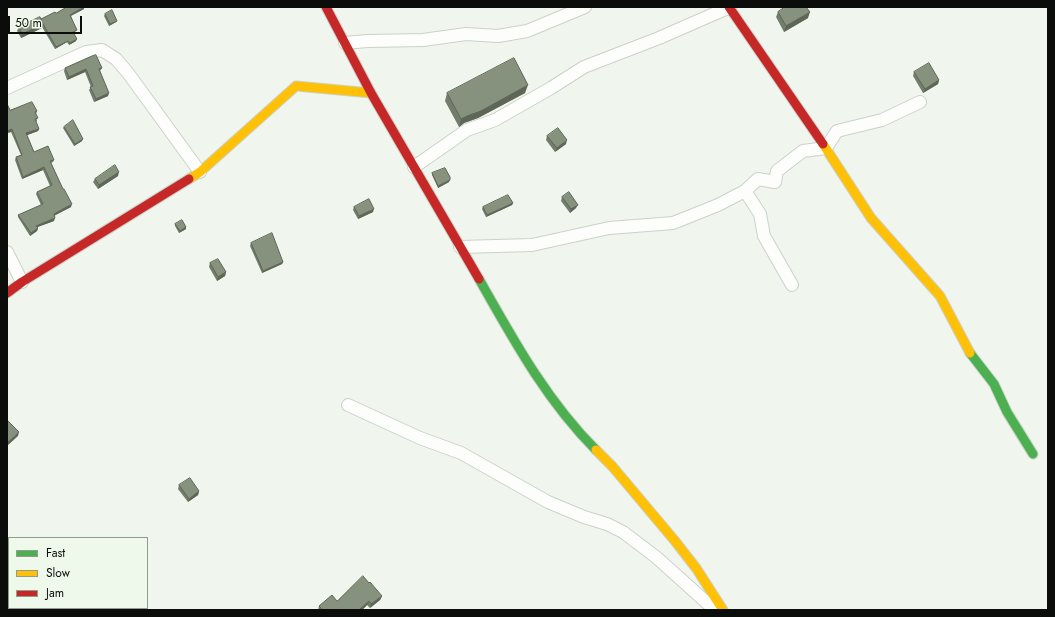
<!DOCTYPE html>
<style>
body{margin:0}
#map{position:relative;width:1055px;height:617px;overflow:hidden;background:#f0f6ee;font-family:Jost,sans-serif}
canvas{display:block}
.frame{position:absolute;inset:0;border:8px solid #0a0d09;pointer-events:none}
.legend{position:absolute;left:8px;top:537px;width:140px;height:72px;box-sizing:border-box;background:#eff9eb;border:1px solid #939b91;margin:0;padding:5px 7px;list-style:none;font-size:12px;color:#0a0d09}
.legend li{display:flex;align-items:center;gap:8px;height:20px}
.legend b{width:20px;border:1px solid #939b91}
.scale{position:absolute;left:8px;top:16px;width:74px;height:18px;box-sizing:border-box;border:2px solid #0a0d09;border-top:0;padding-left:5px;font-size:12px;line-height:14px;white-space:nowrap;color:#0a0d09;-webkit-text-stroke:3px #eff9eb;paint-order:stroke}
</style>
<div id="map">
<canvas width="1055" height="617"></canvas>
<div class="frame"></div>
<ul class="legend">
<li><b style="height:5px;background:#4caf50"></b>Fast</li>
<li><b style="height:5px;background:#ffc107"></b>Slow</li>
<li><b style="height:5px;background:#c62828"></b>Jam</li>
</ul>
<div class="scale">50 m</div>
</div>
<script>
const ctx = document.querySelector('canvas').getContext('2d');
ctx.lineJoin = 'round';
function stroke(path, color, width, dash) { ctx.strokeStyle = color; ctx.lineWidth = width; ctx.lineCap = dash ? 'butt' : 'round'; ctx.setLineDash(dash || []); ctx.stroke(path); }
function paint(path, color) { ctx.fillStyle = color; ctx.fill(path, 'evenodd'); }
const street = new Path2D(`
 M345,43L367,41L423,40L466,34L498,36L527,31L585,7
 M7,88L86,52L102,50L116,59L128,73L200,172
 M414,167L467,130L495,120L551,88L584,67L659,38L730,7
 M460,247L532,245L609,228L673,223L718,205L745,191
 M7,252L22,282
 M792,285L764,236L760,214L745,191L758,179L775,182L777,171L803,151L826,148L837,131L882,120L920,102
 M348,405L420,438L461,453L548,502L584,517L607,524L623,532L656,557L715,610`);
const fast = new Path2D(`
 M479,279C513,339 546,400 596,450
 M970,353L994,384L1007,412L1033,454`);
const slow = new Path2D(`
 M823,144L871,218L940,296L970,353
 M189,179L200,172L296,86L371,93
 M596,450L612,466L675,541L696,568L723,610`);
const jam = new Path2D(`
 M326,7L371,93L479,279
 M729,7L823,144
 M7,293L22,282L189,179`);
stroke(street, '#ccd1ca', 14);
stroke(fast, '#ccd1ca', 11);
stroke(slow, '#ccd1ca', 11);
stroke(jam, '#ccd1ca', 11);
stroke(street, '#fdfefc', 12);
stroke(fast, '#4caf50', 9);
stroke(slow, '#ffc107', 9);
stroke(jam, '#c62828', 9);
paint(new Path2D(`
 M84,9L71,16L76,31L73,33L76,41L69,45L67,42L55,49L42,27V28L21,38L17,31L19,27L41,19L56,13Z
 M778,12L808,18L784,32L776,17Z
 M105,14L117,21L116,22L109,26L104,16Z
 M65,68H102L100,71L108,96L94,102L89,90L91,87L85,72L67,80L64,71Z
 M914,72L939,80L938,84L923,93L913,76Z
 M447,93H525L478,118L464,123L459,127L445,101Z
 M7,104L10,110L37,111L36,114L37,121H36L39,129L38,131L27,135L34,152L54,160L53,162L51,163L71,207L54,216V221L37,227L38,228L37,231L30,236L18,217V215L41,205L36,194L37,192L50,186L43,170L22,179L15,160L16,157L21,155L11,132L7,133Z
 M64,127L82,141L74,146L63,128Z
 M547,136L566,144L555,152L546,140Z
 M432,173L449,182L438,188L432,175Z
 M118,176L98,189L93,182L95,179Z
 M562,197L576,208L570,213L561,201Z
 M513,203L512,205L486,217L482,209L483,207Z
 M354,207L373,212L358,219L353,210Z
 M175,224L186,227V229L179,233L175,226Z
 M251,243L283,262L282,264L262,273L250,246Z
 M210,263L226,272L225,276L217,281L209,267Z
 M179,485L199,491L198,495L188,502L178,489Z
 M382,596L380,600L370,608L367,605L362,610H318L319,606L337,601Z`), '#737d6c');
paint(new Path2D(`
 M84,7V9L70,16V15Z
 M810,12L808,18L784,32L786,26Z
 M117,21L116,22L109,26L110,24Z
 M43,24L42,28L21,38L22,34Z
 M77,39L76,41L69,45L70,43Z
 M68,41L67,42L55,49L56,47Z
 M86,69L85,72L67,80L69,77Z
 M939,80L938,84L923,93L925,89Z
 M528,85L525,93L478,118L464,123L459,127L461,119L467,116Z
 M109,93L108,96L94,102L96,99Z
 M12,129L11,132L7,133V131Z
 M39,129L38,131L25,136L26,133Z
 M83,139L82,141L74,146L75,144Z
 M567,140L566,144L555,152L557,148Z
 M44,167L43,170L22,179L23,177Z
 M119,172L118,176L98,189L99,185Z
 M450,180L449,182L438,188V186Z
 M513,203L512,205L486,217L487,215Z
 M72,204L71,207L53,216L54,214Z
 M578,205L576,208L570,213L571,209Z
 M374,209L373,212L358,219L359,216Z
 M55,218L54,221L35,228L36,226Z
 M186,227V229L179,233L180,231Z
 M38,228L37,231L30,236L31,233Z
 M283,262L282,264L262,273L263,271Z
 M226,272L225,276L217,281L218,277Z
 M19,432L18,436L7,446V443Z
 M199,491L198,495L188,502L189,499Z
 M382,596L380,600L370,608L371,604Z
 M369,601L367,605L362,610H359Z`), '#5e6658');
const building = new Path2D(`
 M67,7H84L70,15L77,30L73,32L77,39L70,43L68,41L56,47L43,24L41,19L55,12L56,13Z
 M785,7H806L810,12L786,26L778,12Z
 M112,10L117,21L110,24L105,14Z
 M40,17L43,24L22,34L19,27Z
 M96,55L102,68L99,69L109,93L96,99L90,87L93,86L86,69L69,77L65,68L92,56Z
 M514,58L528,85L481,111L467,116L461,119L447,93Z
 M929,63L939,80L925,89L914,72Z
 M32,102L37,111L35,112L38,118L35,119L39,129L26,133L34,152L48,146L54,160L50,161L63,189H64L72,204L54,214L55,218L36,226L38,228L31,233L18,215L43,204L37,192L52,185L44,167L23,177L16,157L22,155L12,129L7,131V104L10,110Z
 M73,120L83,139L75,144L64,127Z
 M558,128L567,140L557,148L547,136Z
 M115,165L119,172L99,185L95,179Z
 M445,168L450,177V180L438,186L432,173Z
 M569,192L578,205L571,209L562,197Z
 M508,195L513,203L487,215L483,207Z
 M369,199L374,209L359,216L354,207Z
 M182,220L186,227L180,231L175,224Z
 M272,233L283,262L263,271L251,243Z
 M218,259L226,272L218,277L210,263Z
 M8,421L19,432L7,443V422Z
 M190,478L199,491L189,499L179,485Z
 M363,576L369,583L370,582L382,596L371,604L369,601L359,610H323L319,606L332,595L337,601Z`);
paint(building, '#86917e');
stroke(building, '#5e6658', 1);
</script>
